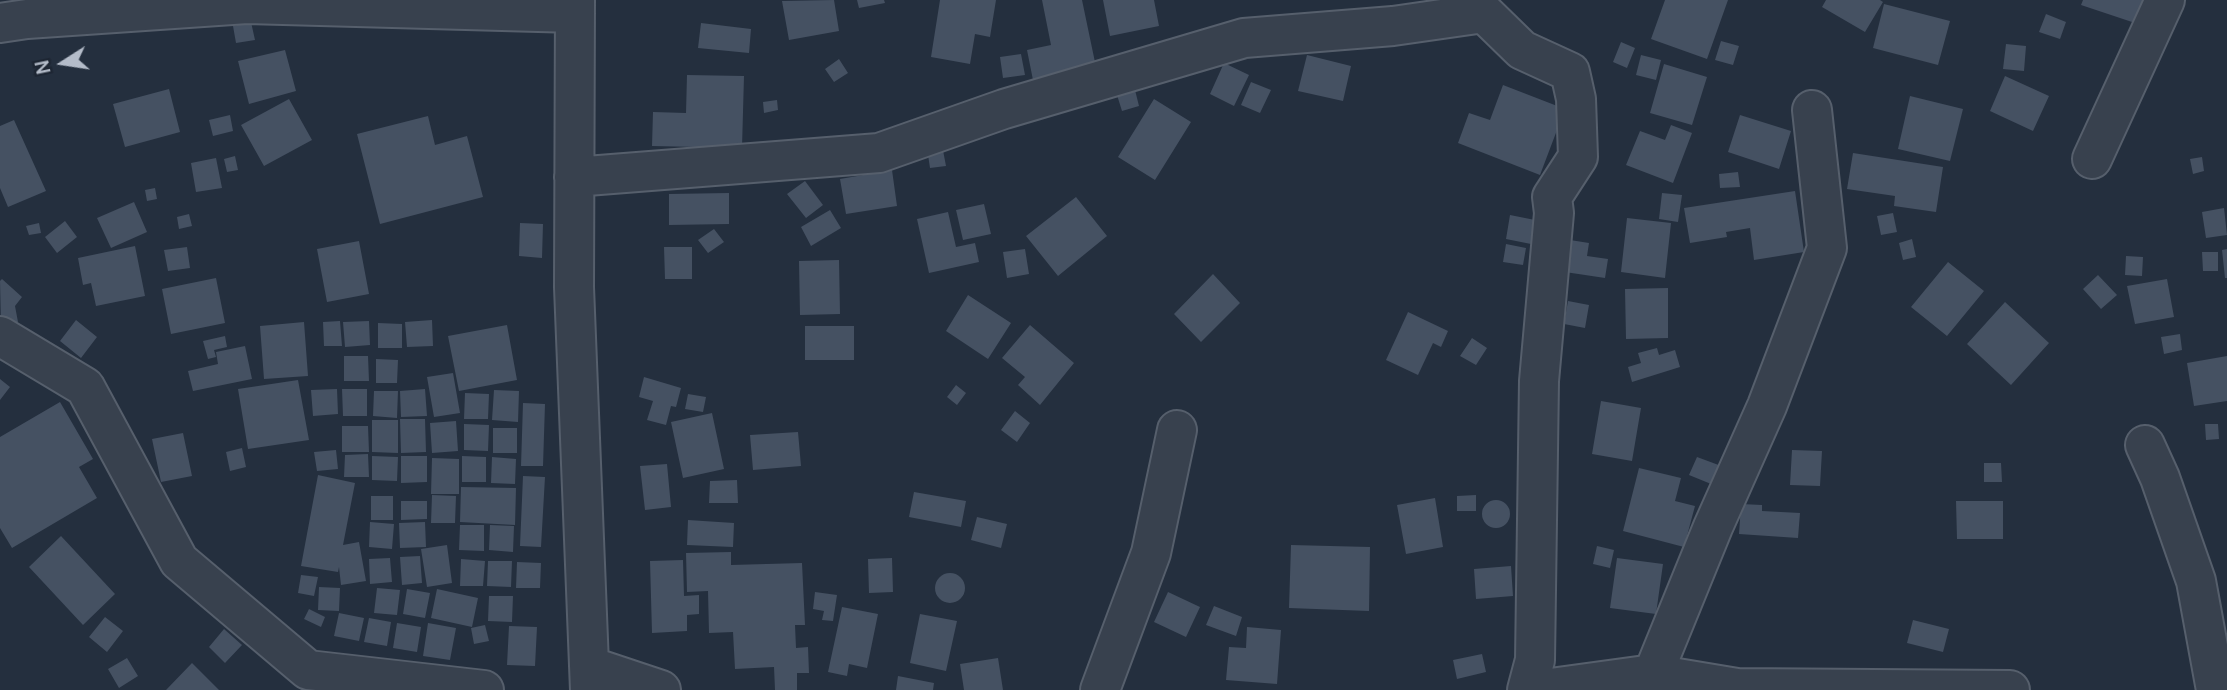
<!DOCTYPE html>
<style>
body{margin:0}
#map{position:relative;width:2227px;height:690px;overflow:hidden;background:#242f3e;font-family:Manrope,sans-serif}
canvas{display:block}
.north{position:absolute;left:28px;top:28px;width:70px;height:70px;-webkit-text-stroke:5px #1d2633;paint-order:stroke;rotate:258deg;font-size:19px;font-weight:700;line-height:28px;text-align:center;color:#b4bcc9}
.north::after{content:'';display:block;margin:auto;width:24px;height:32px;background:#b4bcc9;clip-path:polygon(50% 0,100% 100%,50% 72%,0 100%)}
</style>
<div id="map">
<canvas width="2227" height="690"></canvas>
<div class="north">N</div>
</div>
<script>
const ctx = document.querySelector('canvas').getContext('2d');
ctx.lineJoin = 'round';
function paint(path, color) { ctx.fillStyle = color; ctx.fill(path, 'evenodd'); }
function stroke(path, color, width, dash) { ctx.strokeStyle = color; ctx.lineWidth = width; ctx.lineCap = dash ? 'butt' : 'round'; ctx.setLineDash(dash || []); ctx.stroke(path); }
paint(new Path2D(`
 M834,0L839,31L789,40L782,1Z
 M857,0H884L885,3L859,8Z
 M940,0H996L990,37L975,34L970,64L931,57Z
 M1042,0H1082L1096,67L1033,80L1027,50L1051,45Z
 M1103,0H1154L1159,26L1110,36Z
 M1665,0H1728L1707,59L1651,39Z
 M1826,0H1880L1883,2L1865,32L1822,7Z
 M2083,0H2147L2138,24L2081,5Z
 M1884,4L1950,21L1938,65L1873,48Z
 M2046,14L2066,22L2060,39L2039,32Z
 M251,22L255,40L236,43L233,26Z
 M701,23L751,29L749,53L698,48Z
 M1721,41L1739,46L1733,65L1715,60Z
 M1621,42L1635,48L1627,68L1613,62Z
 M2006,44L2026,46L2024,71L2003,69Z
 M285,50L296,91L249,104L238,61Z
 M1021,54L1025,75L1003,78L1000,57Z
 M1307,55L1351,66L1343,101L1298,91Z
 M1641,55L1661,60L1656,80L1636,75Z
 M839,59L848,73L834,82L825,69Z
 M1224,63L1249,75L1234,106L1210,94Z
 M1664,64L1707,77L1692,125L1650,113Z
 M687,75L744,76L742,148L652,146L653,112L686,113Z
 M2005,76L2049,96L2033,131L1990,111Z
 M1251,82L1271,90L1260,113L1241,105Z
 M1503,85L1565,109L1540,175L1458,143L1469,113L1490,120Z
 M169,89L180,132L125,147L113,104Z
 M1135,90L1139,106L1122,111L1117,95Z
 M1910,96L1963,109L1950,161L1898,149Z
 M289,99L312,140L264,166L241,125Z
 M1154,99L1191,122L1155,180L1118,157Z
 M777,100L778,110L764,113L763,102Z
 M230,115L233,131L213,136L209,120Z
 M1740,115L1791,131L1779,169L1728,152Z
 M428,116L435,145L467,136L483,197L380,224L357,134Z
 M14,120L46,191L8,207L0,188V126Z
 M1671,125L1692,133L1673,183L1626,165L1640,131L1665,140Z
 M942,145L946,166L930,168L927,148Z
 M1853,153L1943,167L1936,212L1894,206L1895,196L1847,189Z
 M235,156L238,170L227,172L224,159Z
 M2202,157L2204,171L2193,174L2190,159Z
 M216,158L222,188L196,192L191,163Z
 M892,170L897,206L846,214L840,179Z
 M1738,172L1740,187L1720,188L1719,174Z
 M805,181L823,205L806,218L787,194Z
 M155,188L157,199L147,201L145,190Z
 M1795,191L1804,252L1754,260L1750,228L1726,232L1727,237L1690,243L1684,208Z
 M729,193V224L669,225V194Z
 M1662,193L1682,195L1678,222L1659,219Z
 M1076,197L1107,236L1058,276L1026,236Z
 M134,202L147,232L111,248L97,218Z
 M984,204L991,234L963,240L956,210Z
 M2224,208L2227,235L2206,238L2202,212Z
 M830,210L841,228L811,246L801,227Z
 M948,212L956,247L975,243L979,262L929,273L917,219Z
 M1893,213L1897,232L1881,235L1877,216Z
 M189,214L192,226L179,229L177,217Z
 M1510,215L1535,220L1531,244L1506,239Z
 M1627,218L1671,223L1665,278L1621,272Z
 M65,221L77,237L57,253L45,237Z
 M39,223L41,233L29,235L26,226Z
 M520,223L543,224L542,258L519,256Z
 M714,229L724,242L708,253L698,240Z
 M1912,239L1916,257L1903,260L1899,243Z
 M1570,240L1589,243L1587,256L1608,259L1605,278L1565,272Z
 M359,241L369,294L327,302L317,249Z
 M1506,244L1526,248L1523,265L1503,262Z
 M135,246L145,296L96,306L91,283L83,285L78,258Z
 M187,247L190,268L168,271L164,250Z
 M664,247H692V279H665Z
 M1025,249L1029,274L1007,278L1003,252Z
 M2227,249V278H2225L2222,250Z
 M2202,252H2218V271H2203Z
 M2126,256L2143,257L2142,276L2125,275Z
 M839,260L840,314L800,315L799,261Z
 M1948,262L1984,291L1947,336L1911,307Z
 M1213,274L1240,303L1201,342L1174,314Z
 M2098,275L2117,295L2101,309L2083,289Z
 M216,278L225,323L171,334L162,289Z
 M2,279L22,297L15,306L18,322L1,325L0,281Z
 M2167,279L2174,317L2135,324L2127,286Z
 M1668,288V338L1626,339L1625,289Z
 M968,295L1011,323L988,359L946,331Z
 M1568,301L1589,305L1585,328L1564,324Z
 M2005,302L2049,343L2011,385L1967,344Z
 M1408,312L1448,331L1441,347L1433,343L1418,375L1386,360Z
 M76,320L97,337L81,358L60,341Z
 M432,320L433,346L407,347L405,322Z
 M340,321L342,346H324L323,322Z
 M369,321L370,345L345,347L343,322Z
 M304,322L308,376L264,379L260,326Z
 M378,323L402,324V348H378Z
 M507,325L517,380L459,391L448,336Z
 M1030,325L1074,363L1040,405L1018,385L1025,377L1002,358Z
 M805,326H854V360H805Z
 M2180,334L2182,350L2164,354L2161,337Z
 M225,336L227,347L214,350L216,357L208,359L203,341Z
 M1472,338L1487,348L1476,365L1460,356Z
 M245,346L252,379L193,391L188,371L218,364L216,352Z
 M1657,348L1659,355L1675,350L1680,367L1632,382L1628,367L1641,363L1638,353Z
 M344,356H368L369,381H344Z
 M2227,356V401L2194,406L2187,363Z
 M376,359L398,360L397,383H376Z
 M453,373L460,413L434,417L427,377Z
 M644,377L681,388L676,407L671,406L666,425L647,420L653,401L639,397Z
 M0,379L10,387L0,400Z
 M298,380L309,440L248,449L238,389Z
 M956,385L966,393L957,405L947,397Z
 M337,389L338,414L313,416L311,390Z
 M342,389H367V416H343Z
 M425,389L427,416L401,417L400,391Z
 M494,390L519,391L518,422L492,420Z
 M374,391H398L397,418L373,416Z
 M465,393L489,394L488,419H464Z
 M688,394L706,397L703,412L685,409Z
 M1601,401L1641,408L1632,461L1592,454Z
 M60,402L93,459L79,467L97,498L12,548L0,528V437Z
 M523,403L545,404L543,466H521Z
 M1015,411L1030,423L1017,442L1001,430Z
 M712,413L724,469L683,478L671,422Z
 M400,419H425L426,452L401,453Z
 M372,420H398V453L372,452Z
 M456,421L458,451L432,453L430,423Z
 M464,424L489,425L488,451L464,450Z
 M2205,424H2218L2219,439L2206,440Z
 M342,426H368L369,452H342Z
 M493,428H517V453H493Z
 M798,432L801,466L753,470L750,435Z
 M183,433L192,476L161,482L152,439Z
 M242,448L246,467L230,471L226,452Z
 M336,450L338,469L317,471L314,452Z
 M1792,450L1822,451L1820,486L1790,485Z
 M368,454L369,477H344L345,455Z
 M372,456L398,457L397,481L372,480Z
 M401,456H427V482L401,483Z
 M462,456L486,457V482H462Z
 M492,457L516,459L515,484L491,483Z
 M1697,457L1724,467L1716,486L1689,475Z
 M432,458L459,459V494H431Z
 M1984,463H2001L2002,482H1984Z
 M667,464L671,507L645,510L640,466Z
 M1639,468L1681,478L1675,501L1695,506L1684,547L1623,531Z
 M318,475L355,483L343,545L359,542L366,581L341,585L339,567L338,572L301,566Z
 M523,476L545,477L541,547L520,546Z
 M737,480L738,503H709L710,481Z
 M461,487L516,488L515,525L460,522Z
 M914,492L966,501L961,527L909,517Z
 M432,495L456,496L455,523H431Z
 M1476,495V511H1457V496Z
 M371,496H393V520H371Z
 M1435,498L1443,547L1406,554L1397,505Z
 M1482 514a14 14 0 1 1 28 0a14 14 0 1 1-28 0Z
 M401,501H427V519L401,520Z
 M1956,501H2003V539H1957Z
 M1741,504L1762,505V511L1800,513L1798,538L1739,534Z
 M977,517L1007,524L1001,548L971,540Z
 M688,520L734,523L733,547L687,545Z
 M370,522L394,524L392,549L369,547Z
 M425,522L426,547L400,548L399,523Z
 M460,525H484V551L459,550Z
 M490,525L514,526L513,552L489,550Z
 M61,536L115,594L83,625L29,567Z
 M447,545L452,583L427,587L421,549Z
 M1291,545L1370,547L1369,611L1289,608Z
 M1597,546L1614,550L1610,568L1593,564Z
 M731,552V565L802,563L805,625H795L796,648L808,647L809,673H797V690H775L774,667L735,669L733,632L709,633L708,591L687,592L686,553Z
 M420,556L422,583L402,585L400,557Z
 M390,558L392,582L370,584L369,559Z
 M892,558L893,592L869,593L868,559Z
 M1617,558L1663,564L1656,614L1610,608Z
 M461,559L485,561L483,586H460Z
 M683,560L684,596L699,595V614L687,615V631L652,633L650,561Z
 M488,561H512L511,587L487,586Z
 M517,562L541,563L540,588H516Z
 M1511,566L1513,596L1476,599L1474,569Z
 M935 588a15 15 0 1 1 30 0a15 15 0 1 1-30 0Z
 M301,575L318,577L314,596L298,593Z
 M319,587L340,588L339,611L318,610Z
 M377,588L400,590L397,615L374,613Z
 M407,589L430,593L425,618L403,614Z
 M437,589L478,598L472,627L431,618Z
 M815,592L837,595L833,621L822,620L824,611L813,609Z
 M1168,592L1200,607L1186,637L1154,622Z
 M489,596H513L512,622L488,621Z
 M1214,606L1242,617L1236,636L1206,625Z
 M842,607L878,614L867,668L849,664L847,676L828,672Z
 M309,609L325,617L321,627L304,619Z
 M339,613L364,618L359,641L334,636Z
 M920,614L957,621L946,671L910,663Z
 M105,617L123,631L107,652L89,637Z
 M369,618L391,622L387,646L364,642Z
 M1913,620L1949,629L1943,652L1907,643Z
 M397,623L421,627L417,652L393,648Z
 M428,623L456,628L450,660L423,656Z
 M485,625L489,641L474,644L471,628Z
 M509,626L537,627L535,666L507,665Z
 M1247,627L1281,630L1277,684L1226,680L1229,647L1246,648Z
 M224,629L242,645L225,663L209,647Z
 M1482,654L1486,672L1457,679L1453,660Z
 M127,658L138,676L119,688L108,669Z
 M998,658L1003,690H964L960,664Z
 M192,663L219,690H166Z
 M898,676L934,683L933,690H896Z`), '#455162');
const minor = new Path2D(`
 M575,0L574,287L590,690
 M0,23L27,19L247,4L575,13
 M2092,159L2165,0
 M574,177L879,153L1004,109L1244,38L1393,26L1484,13L1522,50L1570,72L1576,99L1578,157L1552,197L1554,213L1539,381L1535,660L1527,690
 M0,336L85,387L179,561L308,670L484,690
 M2145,445L2160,478L2196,581L2216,690
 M589,666L661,690
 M1653,674L1713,527L1767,406L1827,248L1812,110
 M1100,690L1151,553L1177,430
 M1536,690L1653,674L1737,688L2010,690`);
stroke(minor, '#565f6c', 42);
stroke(minor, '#38414e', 38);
</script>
